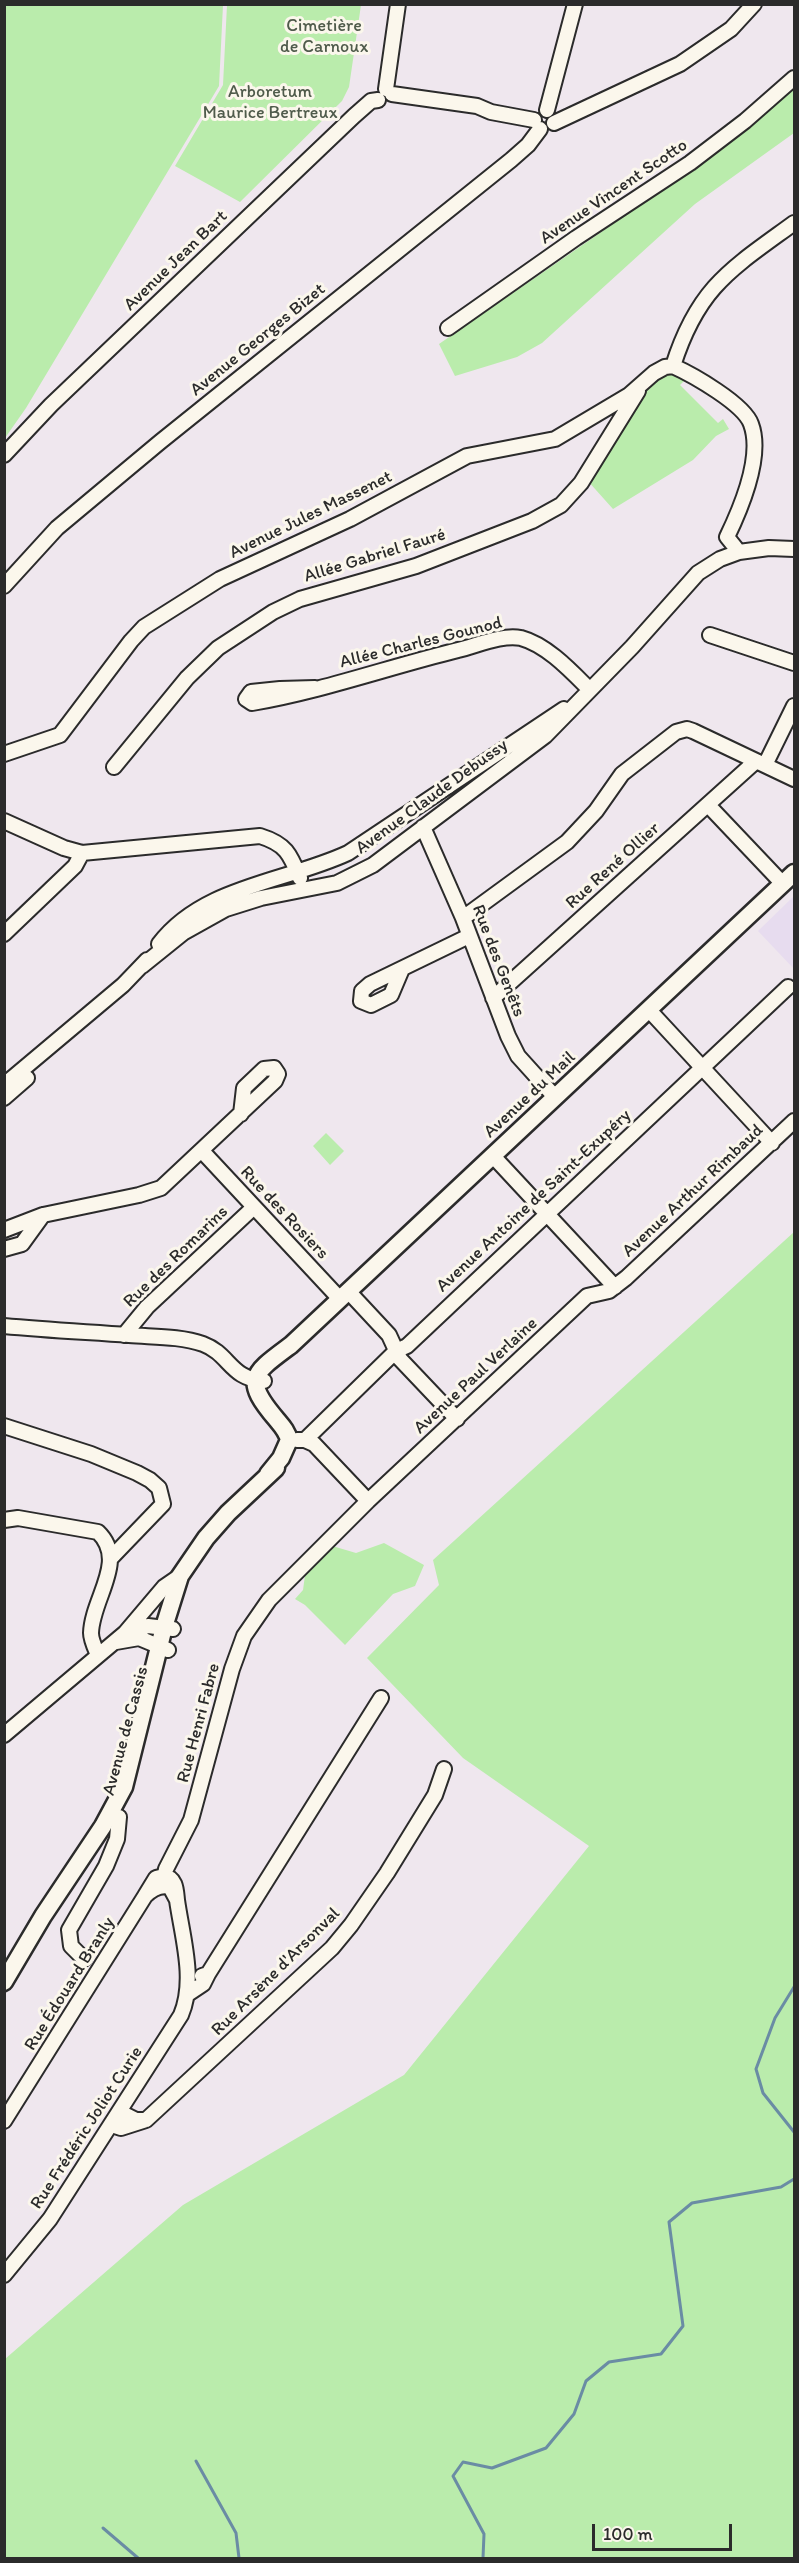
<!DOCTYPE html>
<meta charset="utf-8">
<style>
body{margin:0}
#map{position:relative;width:799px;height:2563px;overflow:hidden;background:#efe7ee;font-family:Itim,sans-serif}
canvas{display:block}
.frame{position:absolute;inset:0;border:6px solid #2b2b2b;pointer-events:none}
.scale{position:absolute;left:592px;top:2524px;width:140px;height:27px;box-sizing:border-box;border:3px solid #2b2b2b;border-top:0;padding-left:8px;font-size:18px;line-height:21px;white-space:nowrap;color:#2b2b2b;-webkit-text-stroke:4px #fbf7ec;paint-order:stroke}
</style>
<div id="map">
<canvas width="799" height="2563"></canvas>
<div class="frame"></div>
<div class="scale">100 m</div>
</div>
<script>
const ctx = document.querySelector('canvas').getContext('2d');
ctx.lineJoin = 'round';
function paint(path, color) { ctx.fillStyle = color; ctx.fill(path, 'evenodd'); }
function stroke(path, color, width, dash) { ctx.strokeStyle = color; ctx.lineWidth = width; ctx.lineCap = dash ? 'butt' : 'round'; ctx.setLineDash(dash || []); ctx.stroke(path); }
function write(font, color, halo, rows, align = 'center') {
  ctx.font = font + ' Itim,sans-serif'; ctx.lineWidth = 6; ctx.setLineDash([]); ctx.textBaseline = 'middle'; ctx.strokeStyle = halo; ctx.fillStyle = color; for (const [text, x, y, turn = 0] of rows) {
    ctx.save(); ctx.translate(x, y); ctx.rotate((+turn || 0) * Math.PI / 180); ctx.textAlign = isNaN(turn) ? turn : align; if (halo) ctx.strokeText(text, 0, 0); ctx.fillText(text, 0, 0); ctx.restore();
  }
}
paint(new Path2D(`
 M794,896V969L758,931Z`), '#e7dcef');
paint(new Path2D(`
 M5,4L223,5L219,86L26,408L5,438Z
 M227,5H361L349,87L342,101L240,202L175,166L223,85Z
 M794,87V133L695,204L542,343L517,357L455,376L439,344L694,168Z
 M668,375H677L685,380L680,385L718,423L723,419L729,429L716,436L693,460L613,509L587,480C604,452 639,386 668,375Z
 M326,1133L344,1151L330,1165L313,1146Z
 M794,1232V2558H5V2359L183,2205L404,2075L589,1846L463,1758L367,1658L439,1585L433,1560Z
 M384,1543L424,1565L415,1586L393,1594L345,1645L305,1605L295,1599L303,1590L306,1568L329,1545L356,1553Z`), '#baecac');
stroke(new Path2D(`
 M794,1987L775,2018L756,2069L763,2093L794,2132
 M196,2461L236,2533L239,2558
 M103,2528L138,2558
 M483,2558L484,2534L453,2476L463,2462L492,2468L546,2448L574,2414L586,2381L609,2362L661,2354L683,2326L669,2222L692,2203L781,2187L794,2179`), '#6a8ca4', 3);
const minor = new Path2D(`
 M386,89L398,4
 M392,94L477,106L491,112L534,120
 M547,110L575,4
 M554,123L680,64L731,29L754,4
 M448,328L576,238L690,163L745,121L794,78
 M673,366C693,375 744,404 751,424C763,456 741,508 727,537L739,552L769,548L794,549
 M673,366C698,287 731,269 794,223
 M4,455L51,405L354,116L371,101L378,100
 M4,586L57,528L160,442L511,160L528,145L540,129
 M710,635L794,663
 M315,688L280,689L251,692L246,699L252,703C322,691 389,667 458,650C476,646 502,634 521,638C547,645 571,671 590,690
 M4,754L60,735L131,641L144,627L220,579L350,519L467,456L555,439L629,395L654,373L665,367L673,366
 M765,765L794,706
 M114,767L187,678L218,648L273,612L300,599L416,566L532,521L561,505L581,483L638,391
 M708,805L783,884
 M4,821L64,848L82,853L260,836C286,844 290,854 300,878
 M423,827L463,918L508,1036L518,1056L555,1097
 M463,918L567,842L596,811L622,774L676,732L687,729L693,731L794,779
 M4,934L75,866L82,853
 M159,944C203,886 286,882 348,853L564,709
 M142,966L183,933L226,909L261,898L337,883L373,865L545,736L632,647L698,573L720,559L739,552
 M402,969L391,995L371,1005L361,1001L362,991L370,984L469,936
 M493,998L756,761
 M649,1010L772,1143
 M4,1085L123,985L147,960
 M4,1098L27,1078
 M202,1151L340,1299
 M493,1156L615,1287
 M4,1230L43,1215L139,1195L161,1188L275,1081L278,1074L274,1068L264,1069L244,1088L241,1114
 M4,1249L22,1244L43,1215
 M348,1291L389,1335L400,1359L457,1419
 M4,1326C46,1330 88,1332 129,1335C153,1337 180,1336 203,1344C230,1354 230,1379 264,1381
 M124,1335L147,1307L254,1207
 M4,1426L91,1454L137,1473L150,1480L159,1488L163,1504L112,1557
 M305,1440L396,1351L407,1346L788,987
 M368,1501L587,1296L609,1291L626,1278L794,1121
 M4,1520L18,1518L98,1532C128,1561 92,1598 91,1633C91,1640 95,1648 98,1655
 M125,1633L148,1626L173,1629
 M116,1642L139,1638L168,1650
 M4,1735L125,1633L164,1587L180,1576
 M164,1876C176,1878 176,1890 177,1900L170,1887C160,1884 152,1889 145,1896L156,1878Z
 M163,1885L166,1869L191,1820L232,1669L244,1636L269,1600L368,1501L314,1444L305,1440H297
 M84,1959L71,1946L69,1930L106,1866L117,1839L119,1817
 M208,1974L381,1698
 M188,1994L203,1984L208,1974L202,1976
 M146,2120L332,1948L351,1925L387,1873L435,1795L444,1769
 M4,2121L145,1896
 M112,2125L121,2128L146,2120H136L120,2112
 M4,2275L50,2219L181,2015C196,1980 182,1936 177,1900`);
const major = new Path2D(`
 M268,1474L281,1458L289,1440C287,1431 282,1426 277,1420C242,1379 252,1374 291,1345L794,873
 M4,1982L43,1916L103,1826L124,1787L164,1627L180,1576L206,1538L228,1513L276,1468`);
stroke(minor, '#2b2b2b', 18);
stroke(major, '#2b2b2b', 21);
stroke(minor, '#fbf7ec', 14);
stroke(major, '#fbf7ec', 16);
write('18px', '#4f5b4b', '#fbf7ec', [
 ["Cimetière",324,26],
 ["de Carnoux",324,47],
 ["Arboretum",270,92],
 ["Maurice Bertreux",270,113]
]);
write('18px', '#2b2b2b', '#fbf7ec', [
 ["Avenue Vincent Scotto",614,192,-34],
 ["Avenue Jean Bart",176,261,-44],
 ["Avenue Georges Bizet",258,340,-39],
 ["Avenue Jules Massenet",311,515,-26],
 ["Allée Gabriel Fauré",375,556,-17],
 ["Allée Charles Gounod",421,643,-14],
 ["Avenue Claude Debussy",432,797,-36],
 ["Rue René Ollier",613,866,-42],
 ["Rue des Genêts",498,961,69],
 ["Avenue du Mail",530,1095,-43],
 ["Avenue Arthur Rimbaud",693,1191,-43],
 ["Avenue Antoine de Saint-Exupéry",534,1201,-43],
 ["Rue des Rosiers",284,1213,47],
 ["Rue des Romarins",176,1257,-44],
 ["Avenue Paul Verlaine",476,1376,-43],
 ["Rue Henri Fabre",199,1723,-75],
 ["Avenue de Cassis",126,1731,-75],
 ["Rue Arsène d'Arsonval",276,1972,-45],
 ["Rue Édouard Branly",70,1984,-58],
 ["Rue Frédéric Joliot Curie",87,2128,-57]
]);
</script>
